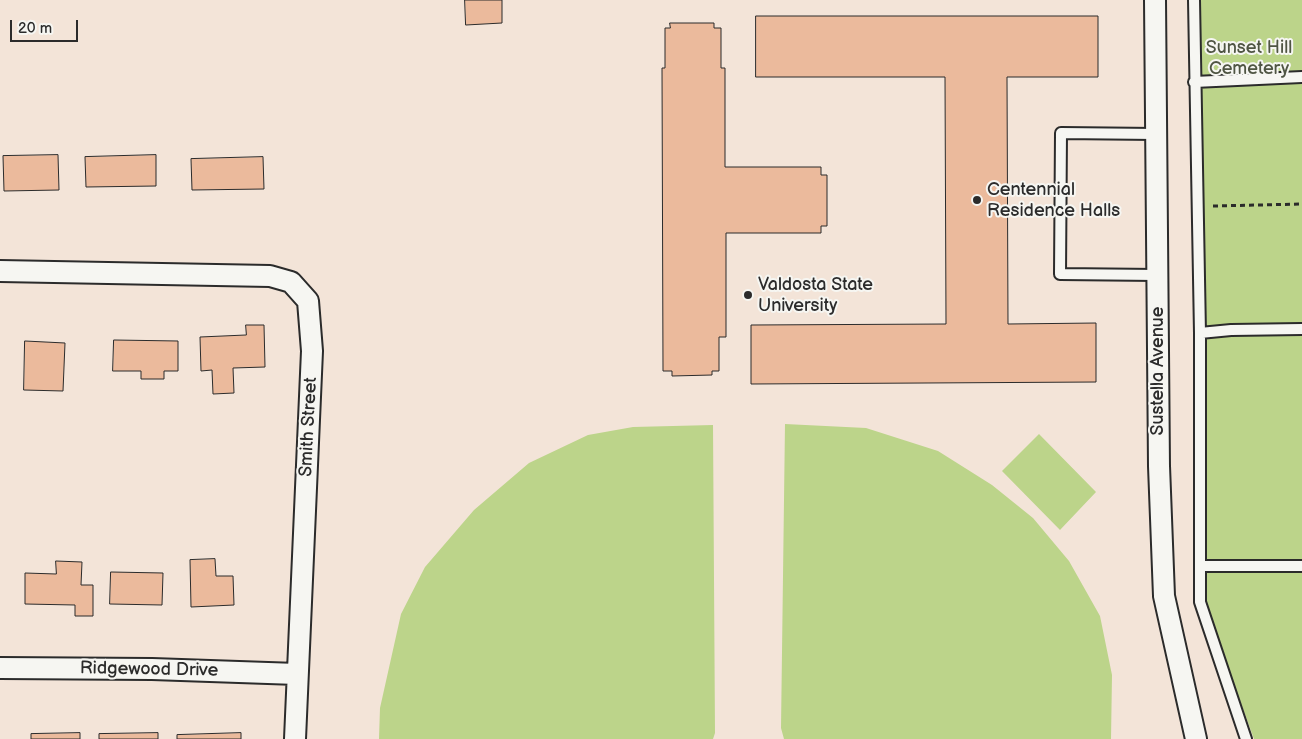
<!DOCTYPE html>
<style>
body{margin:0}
#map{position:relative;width:1302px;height:739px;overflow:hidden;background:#f3e4d8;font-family:"Balsamiq Sans",sans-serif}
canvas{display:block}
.scale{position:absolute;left:10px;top:20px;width:68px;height:22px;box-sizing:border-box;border:2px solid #2b2b2b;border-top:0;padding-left:6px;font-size:15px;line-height:18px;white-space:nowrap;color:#2b2b2b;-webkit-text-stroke:4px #f6f6f2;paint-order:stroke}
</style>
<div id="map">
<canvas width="1302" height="739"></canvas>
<div class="scale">20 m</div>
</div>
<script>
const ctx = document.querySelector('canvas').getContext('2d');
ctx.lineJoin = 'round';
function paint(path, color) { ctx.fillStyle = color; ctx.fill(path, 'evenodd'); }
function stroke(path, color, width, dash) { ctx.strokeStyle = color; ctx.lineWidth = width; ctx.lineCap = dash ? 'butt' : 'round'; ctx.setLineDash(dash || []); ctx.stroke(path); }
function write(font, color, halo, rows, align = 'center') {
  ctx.font = font + ' "Balsamiq Sans",sans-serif'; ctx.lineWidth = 4; ctx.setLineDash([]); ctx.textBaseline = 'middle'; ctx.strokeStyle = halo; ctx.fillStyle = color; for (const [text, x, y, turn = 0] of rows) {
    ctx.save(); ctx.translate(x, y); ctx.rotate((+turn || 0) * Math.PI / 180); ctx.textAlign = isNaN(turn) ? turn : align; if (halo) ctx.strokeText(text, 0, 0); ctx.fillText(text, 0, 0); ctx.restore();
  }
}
paint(new Path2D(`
 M1195,0H1302V739H1254L1205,605Z
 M785,424L866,428L938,451L992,485L1033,518L1069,561L1100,616L1112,675L1111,739H784L781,728Z
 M713,425L715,733L713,739H379L380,708L401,614L425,567L474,510L529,463L588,435L633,427Z
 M1039,434L1096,492L1060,530L1002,471Z`), '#bcd48a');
const building = new Path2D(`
 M465,0H502V23L466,25Z
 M756,16H1098V77H1007L1008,324L1096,323V382L751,384V325L946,324L945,77H756Z
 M670,23H714V28H721V68H725V167H821V175H827V226H821V233H726V337H719V371H712V375L672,376V371H663L662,68H665V28H670Z
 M58,155L59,190L4,191L3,156Z
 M156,155V186L86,187L85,157Z
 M263,157L264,189L192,190L191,159Z
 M246,325H264L265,367L233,368L234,393L213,394L212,370L201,371L200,337L246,335Z
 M114,340L178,341V371H164V379H141V371H113Z
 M25,341L65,343L63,391L24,390Z
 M215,559L216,576H233L234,605L191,607L190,560Z
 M56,561L82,562L81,585H93V616H75V605L25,604V573L56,574Z
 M111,572L163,573L162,605L110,604Z
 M80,733V739H31V734Z
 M158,733V739H99V734Z
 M241,733V739H177V735Z`);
paint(building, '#ebba9c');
stroke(building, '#2b2b2b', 1);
const service = new Path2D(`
 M1194,0L1200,333
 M1194,82L1302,77
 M1156,134L1061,133L1060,274L1157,275
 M1200,566H1302
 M1246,739L1200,602V333L1231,330L1302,329`);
const minor = new Path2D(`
 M1155,0L1159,466L1164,596L1196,739
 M0,271L270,276L291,282L308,301L312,351L295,739
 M0,668L152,669L297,674`);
stroke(service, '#2b2b2b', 14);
stroke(minor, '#2b2b2b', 24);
stroke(new Path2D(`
 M1213,206L1302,204`), '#2b2b2b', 3, [5, 4]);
stroke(service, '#f6f6f2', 10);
stroke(minor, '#f6f6f2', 20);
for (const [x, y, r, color] of [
 [977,200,5,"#2b2b2b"],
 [748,295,5,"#2b2b2b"]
]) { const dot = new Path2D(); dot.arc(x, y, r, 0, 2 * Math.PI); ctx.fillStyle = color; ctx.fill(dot); stroke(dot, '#f6f6f2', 2); }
write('18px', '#4f5543', '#f6f6f2', [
 ["Sunset Hill",1249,48],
 ["Cemetery",1249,69]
]);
write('18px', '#2b2b2b', '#f6f6f2', [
 ["Centennial",987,190],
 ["Residence Halls",987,211],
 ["Valdosta State",758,285],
 ["University",758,306]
], 'left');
write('18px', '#2b2b2b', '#f6f6f2', [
 ["Sustella Avenue",1158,371,-90],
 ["Smith Street",309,427,-87],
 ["Ridgewood Drive",149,670,1]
]);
</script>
